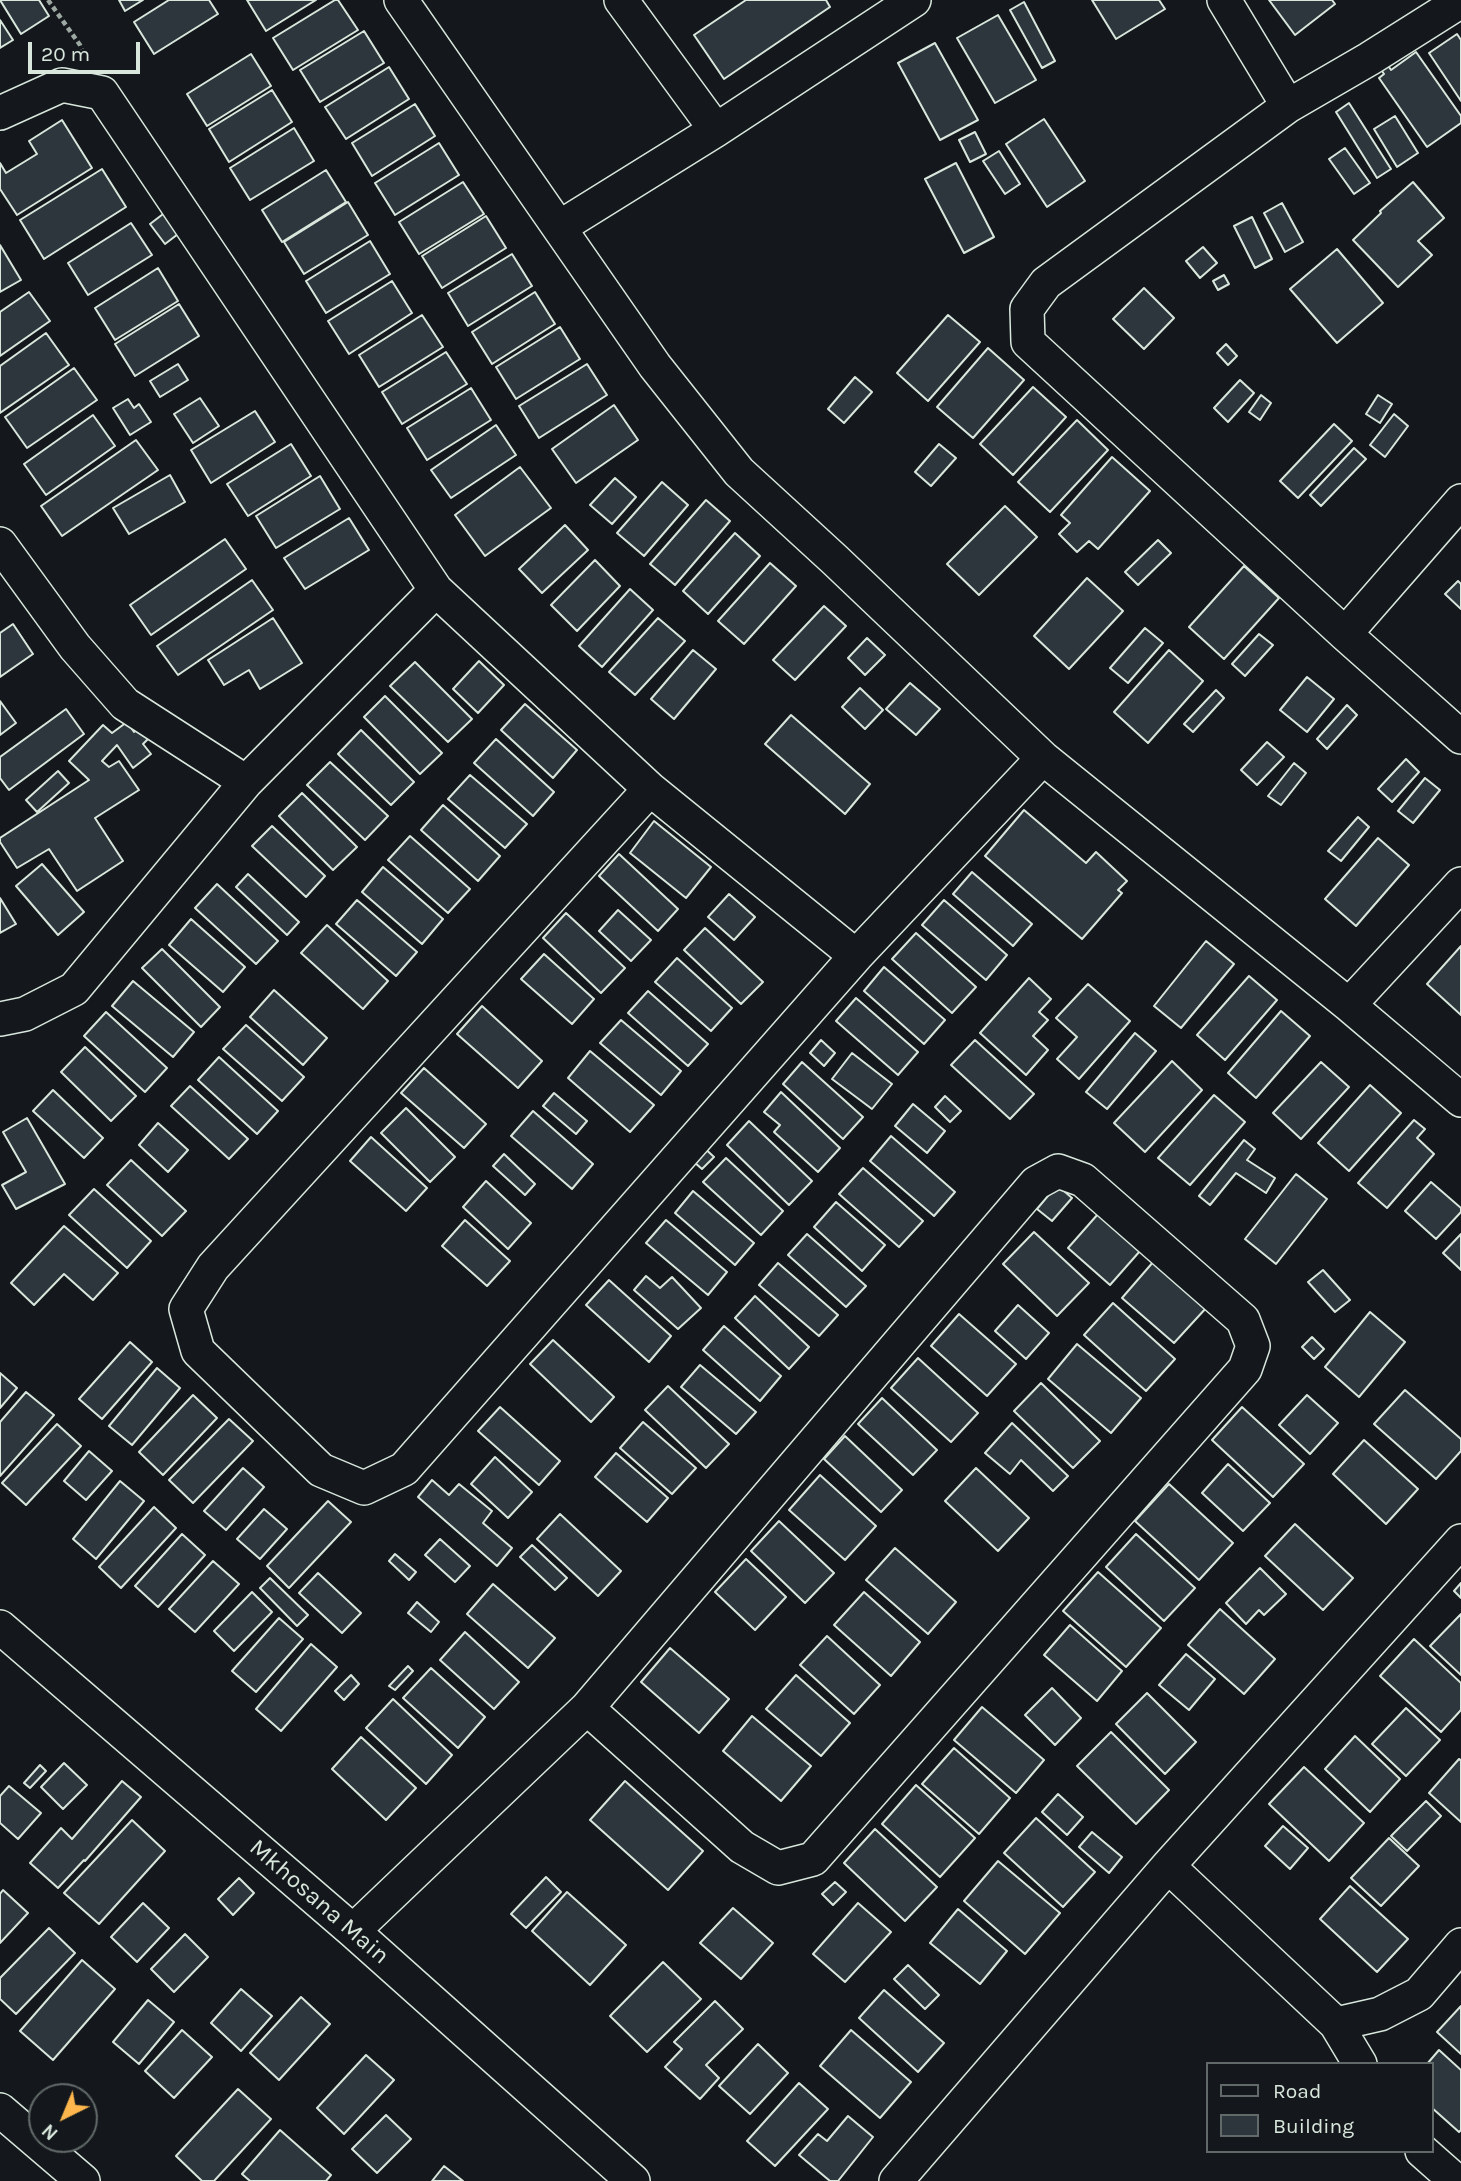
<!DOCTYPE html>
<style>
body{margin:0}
#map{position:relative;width:1461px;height:2181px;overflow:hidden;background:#14181c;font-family:Karla,sans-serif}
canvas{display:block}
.legend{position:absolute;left:1206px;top:2062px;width:228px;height:91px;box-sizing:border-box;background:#14181c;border:2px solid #626a69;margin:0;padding:9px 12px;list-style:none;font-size:21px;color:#d8e6dc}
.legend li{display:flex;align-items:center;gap:14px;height:35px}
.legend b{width:35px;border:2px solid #626a69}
.north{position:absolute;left:28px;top:2083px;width:70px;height:70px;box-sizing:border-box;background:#14181c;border:2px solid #626a69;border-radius:50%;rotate:223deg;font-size:19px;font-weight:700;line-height:28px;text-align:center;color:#d8e6dc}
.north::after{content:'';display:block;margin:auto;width:24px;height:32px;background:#ffb74d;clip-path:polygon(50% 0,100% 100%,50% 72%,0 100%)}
.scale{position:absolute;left:28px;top:42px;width:112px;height:32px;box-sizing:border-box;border:4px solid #d8e6dc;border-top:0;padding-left:9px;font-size:21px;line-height:24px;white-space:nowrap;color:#d8e6dc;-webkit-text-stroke:5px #14181c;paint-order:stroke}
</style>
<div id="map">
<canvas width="1461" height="2181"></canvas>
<ul class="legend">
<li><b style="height:9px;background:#14181c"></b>Road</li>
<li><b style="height:19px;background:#2c363c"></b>Building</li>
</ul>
<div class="north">N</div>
<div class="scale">20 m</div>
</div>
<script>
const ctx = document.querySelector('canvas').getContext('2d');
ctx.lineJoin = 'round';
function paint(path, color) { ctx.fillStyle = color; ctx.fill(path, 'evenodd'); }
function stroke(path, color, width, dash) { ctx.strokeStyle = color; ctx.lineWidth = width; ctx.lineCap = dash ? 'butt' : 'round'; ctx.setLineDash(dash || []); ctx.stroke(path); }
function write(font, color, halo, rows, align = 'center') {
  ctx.font = font + ' Karla,sans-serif'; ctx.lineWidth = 5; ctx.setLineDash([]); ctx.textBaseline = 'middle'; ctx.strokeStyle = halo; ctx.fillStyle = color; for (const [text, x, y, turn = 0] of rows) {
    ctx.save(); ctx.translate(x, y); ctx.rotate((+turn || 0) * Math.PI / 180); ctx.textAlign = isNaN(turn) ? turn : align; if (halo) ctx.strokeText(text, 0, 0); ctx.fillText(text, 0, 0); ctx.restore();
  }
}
const building = new Path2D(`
 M0,0H39L49,16L21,34Z
 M119,0H143L125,11Z
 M169,0H209L218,14L154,54L134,22Z
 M247,0H316L266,31Z
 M335,0H338L358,30L293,70L273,38Z
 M746,0H826L830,7L724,79L694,35Z
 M1092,0H1159L1165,9L1116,39Z
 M1269,0H1332L1335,4L1295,35Z
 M1024,2L1055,61L1042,68L1010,10Z
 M998,15L1036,80L995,103L957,38Z
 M0,20L13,40L0,48Z
 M364,31L384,63L320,102L300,70Z
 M1457,34L1461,40V101L1429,53Z
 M935,43L978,120L940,140L898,63Z
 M1379,52L1391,70L1416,52L1461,116V123L1427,147L1379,78L1384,74L1372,56Z
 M251,54L271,86L207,126L187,94Z
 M389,67L409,99L346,139L325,107Z
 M272,90L292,122L229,162L209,129Z
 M1349,103L1391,169L1377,178L1336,112Z
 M415,104L435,136L372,176L352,143Z
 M1395,116L1418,153L1397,167L1374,129Z
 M1044,119L1085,181L1047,207L1006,144Z
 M62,120L92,168L17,215L0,189V163L6,173L37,154L29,141Z
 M294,128L314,161L250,200L230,168Z
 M975,132L986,154L970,162L959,140Z
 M439,143L459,175L395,215L375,183Z
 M1345,148L1370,183L1354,194L1329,159Z
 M999,151L1020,184L1005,194L983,161Z
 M956,163L994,237L964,253L925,179Z
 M102,169L126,207L44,259L20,220Z
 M326,170L346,202L282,242L262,210Z
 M463,182L484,214L419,254L399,222Z
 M1413,182L1444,218L1418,241L1432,255L1398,287L1353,240L1381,213L1380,211Z
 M348,202L368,235L304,274L284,242Z
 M1282,203L1303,242L1285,252L1264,213Z
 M167,211L182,231L165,244L150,224Z
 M486,216L506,248L442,288L422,256Z
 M1252,217L1272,259L1255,268L1234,226Z
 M131,223L152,255L88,295L68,263Z
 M370,241L390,274L326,313L306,281Z
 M0,245L21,280L0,292Z
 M1203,247L1217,263L1200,278L1186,261Z
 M1337,249L1383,303L1337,343L1290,289Z
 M512,254L532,286L468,326L448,293Z
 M158,268L178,301L115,340L95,308Z
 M1224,275L1229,284L1218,290L1213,281Z
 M392,281L412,313L349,354L328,321Z
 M1144,288L1174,318L1144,349L1113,319Z
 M29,292L50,321L0,356V312Z
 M535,292L555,324L492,364L472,332Z
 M179,304L199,336L135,376L115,344Z
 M422,315L443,347L379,387L359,355Z
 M948,315L980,342L928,401L897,373Z
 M560,327L580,359L516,399L496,367Z
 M46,333L69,365L0,413V366Z
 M1226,344L1237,356L1228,365L1217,353Z
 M988,348L1024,380L973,438L937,407Z
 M446,352L467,384L402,424L382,392Z
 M178,364L188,380L160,397L150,381Z
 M587,364L607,395L539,438L519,406Z
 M74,368L97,400L27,448L5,417Z
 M855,377L872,392L844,423L828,409Z
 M1240,380L1254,393L1228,422L1214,408Z
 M1033,387L1066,417L1013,475L980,444Z
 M471,388L491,420L427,460L407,428Z
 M1261,395L1271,403L1260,420L1249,412Z
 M1378,395L1392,404L1380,423L1366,414Z
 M200,398L219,426L193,443L174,414Z
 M128,399L134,408L139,404L151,422L130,435L113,408Z
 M614,405L638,440L576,483L552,449Z
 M255,411L275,442L211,483L191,450Z
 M1394,414L1408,426L1385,457L1370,445Z
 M93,415L115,446L46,495L24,464Z
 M1077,420L1108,450L1050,512L1018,482Z
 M1334,424L1352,441L1298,498L1280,481Z
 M496,425L516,455L451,498L431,470Z
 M136,440L158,470L62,536L41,506Z
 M291,444L311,476L248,516L227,484Z
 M939,444L956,458L931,486L915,472Z
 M1354,448L1366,459L1321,506L1310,495Z
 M1112,457L1150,491L1098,549L1089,541L1077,552L1059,534L1070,523L1061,515Z
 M520,467L551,508L485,556L455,515Z
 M170,475L185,502L129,534L113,508Z
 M320,476L340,509L276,548L256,516Z
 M615,478L636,497L612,524L590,505Z
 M662,482L688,505L644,556L617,533Z
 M706,500L730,521L675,585L650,564Z
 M1005,506L1037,537L979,595L947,564Z
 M349,518L369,550L305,589L284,558Z
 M565,525L588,550L542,593L519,569Z
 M735,533L760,556L708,614L683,591Z
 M225,539L246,569L151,635L130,605Z
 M1158,540L1171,553L1138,585L1125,572Z
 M595,560L620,586L577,631L551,605Z
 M770,563L796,586L744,644L718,621Z
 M1244,566L1279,598L1224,659L1189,627Z
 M1087,578L1123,611L1069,669L1034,636Z
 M252,580L273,610L178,675L157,646Z
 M1458,581L1461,584V609L1445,594Z
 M630,589L653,610L602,667L579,646Z
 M824,606L846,626L795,680L773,660Z
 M273,618L302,663L260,689L249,670L224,685L208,660Z
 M658,618L685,641L635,695L609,672Z
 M13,624L33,654L0,677V633Z
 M1145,628L1163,643L1128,683L1110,668Z
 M1259,634L1273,645L1245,676L1232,664Z
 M867,638L885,655L865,675L848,658Z
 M693,650L716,669L674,719L651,699Z
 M1169,650L1203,681L1148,743L1114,712Z
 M479,661L504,685L478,713L453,689Z
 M415,662L472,719L448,742L390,686Z
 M1307,677L1334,699L1307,732L1280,710Z
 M910,683L940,709L916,735L886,709Z
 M860,688L883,710L865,729L842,707Z
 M1216,690L1224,698L1193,732L1184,724Z
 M385,696L442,753L420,774L364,717Z
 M0,701L16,723L0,735Z
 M525,704L577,750L553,778L501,730Z
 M1347,705L1357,715L1327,749L1317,739Z
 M66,709L84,734L9,790L0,778V757Z
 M791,715L870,784L845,814L765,744Z
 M149,717L160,727L143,744L151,754L133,768L117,745L102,761L109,767L119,761L139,790L95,818L123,861L77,891L49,849L17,868L0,842V838L89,780L69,761L103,725L112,733L127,722L134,732Z
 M361,730L414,782L391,805L338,754Z
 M496,739L554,792L533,816L474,763Z
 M1267,742L1284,757L1257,785L1241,770Z
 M1406,759L1419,772L1392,802L1378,789Z
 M330,762L388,816L365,840L307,785Z
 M1294,763L1306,773L1281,805L1268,796Z
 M58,771L69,783L37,812L26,800Z
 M470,775L527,824L505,848L448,799Z
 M1425,778L1440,790L1413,823L1398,811Z
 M302,793L357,847L333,870L279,816Z
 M443,805L500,856L478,881L421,830Z
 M1024,810L1086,863L1096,852L1127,881L1118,890L1122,893L1082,939L985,856Z
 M1358,817L1369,827L1341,861L1328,851Z
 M654,821L711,867L686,898L630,853Z
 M272,826L325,876L306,897L252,846Z
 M410,836L470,889L448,913L388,860Z
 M1378,838L1409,865L1356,926L1325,899Z
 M619,854L678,909L658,931L599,876Z
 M42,864L84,912L58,935L16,886Z
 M383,867L443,919L422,944L362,892Z
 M972,872L1032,924L1013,946L953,894Z
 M248,874L299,922L287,935L236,887Z
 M217,884L278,941L256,964L195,908Z
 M729,894L755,917L734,940L708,917Z
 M0,898L16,924L0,933Z
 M357,900L417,952L396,976L336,924Z
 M944,900L1007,955L986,980L922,925Z
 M618,910L651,940L631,961L599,931Z
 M566,913L625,968L601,993L543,938Z
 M191,919L245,967L223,992L169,945Z
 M327,925L388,981L363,1009L301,953Z
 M705,928L763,982L741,1004L684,950Z
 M916,933L976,987L952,1013L892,959Z
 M1206,941L1234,964L1181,1028L1154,1006Z
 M1461,946V1015L1427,984Z
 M162,949L220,1007L201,1027L142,968Z
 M544,954L594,999L572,1024L521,979Z
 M677,958L732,1008L711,1031L655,982Z
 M884,967L945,1020L924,1044L864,991Z
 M1249,976L1277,1000L1225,1060L1197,1035Z
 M1029,978L1051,999L1039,1012L1048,1020L1033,1036L1048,1050L1026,1075L980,1033Z
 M133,981L194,1032L173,1057L112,1006Z
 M1088,984L1130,1021L1079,1079L1057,1059L1077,1037L1056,1018Z
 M274,990L327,1038L303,1065L250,1017Z
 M648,991L708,1044L688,1066L628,1013Z
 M856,998L918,1052L898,1075L836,1021Z
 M482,1006L542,1061L518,1088L457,1034Z
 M1281,1011L1310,1036L1256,1098L1228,1073Z
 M106,1012L167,1068L145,1092L84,1036Z
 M621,1020L681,1071L661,1095L600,1043Z
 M246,1025L304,1077L282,1101L223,1049Z
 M1135,1033L1156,1051L1107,1109L1086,1092Z
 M821,1040L835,1053L824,1066L810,1053Z
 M975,1040L1034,1094L1010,1119L951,1065Z
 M85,1047L136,1096L111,1121L61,1072Z
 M590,1051L654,1105L630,1132L568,1078Z
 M852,1053L892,1084L872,1109L832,1079Z
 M219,1057L278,1111L257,1134L198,1080Z
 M1172,1061L1202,1090L1145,1152L1114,1123Z
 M802,1062L863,1117L843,1139L783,1084Z
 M1321,1062L1349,1087L1301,1139L1273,1113Z
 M424,1068L486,1124L464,1148L401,1093Z
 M1370,1085L1401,1113L1349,1171L1318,1143Z
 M190,1086L248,1139L229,1159L171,1106Z
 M53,1090L103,1138L84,1158L33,1111Z
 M781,1092L840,1148L818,1172L774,1132L780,1125L764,1112Z
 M554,1093L587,1121L576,1134L543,1106Z
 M1214,1095L1245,1122L1190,1185L1158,1158Z
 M945,1096L961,1111L950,1122L935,1107Z
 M913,1104L945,1131L927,1153L895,1126Z
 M406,1108L455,1157L430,1182L381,1133Z
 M533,1111L593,1164L572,1189L511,1136Z
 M27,1118L65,1184L16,1209L2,1185L26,1172L3,1132Z
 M1414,1120L1425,1129L1417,1138L1434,1154L1387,1208L1358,1183Z
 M749,1121L812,1181L789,1205L727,1145Z
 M158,1123L188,1150L168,1172L139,1145Z
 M891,1136L955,1192L934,1216L870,1161Z
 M371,1137L427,1188L406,1211L350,1161Z
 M1244,1140L1255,1149L1247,1160L1275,1178L1266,1193L1236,1173L1210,1205L1199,1196Z
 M698,1142L714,1157L702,1169L686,1155Z
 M504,1154L535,1184L525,1195L493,1166Z
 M726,1158L783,1211L761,1235L703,1182Z
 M131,1160L186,1211L162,1236L107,1185Z
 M863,1168L923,1221L899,1247L839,1194Z
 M1296,1174L1327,1199L1276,1264L1245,1239Z
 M486,1181L531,1223L508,1249L463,1207Z
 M1431,1182L1461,1208V1212L1436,1239L1405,1211Z
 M1057,1185L1072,1198L1052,1221L1037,1209Z
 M94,1189L151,1241L127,1268L69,1215Z
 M693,1191L754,1243L735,1265L675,1213Z
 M836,1202L885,1245L862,1271L814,1227Z
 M1098,1214L1140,1251L1110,1285L1068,1248Z
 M465,1220L510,1261L487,1286L442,1246Z
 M666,1220L727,1272L708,1295L646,1243Z
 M64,1226L118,1273L93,1300L64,1274L34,1305L11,1283Z
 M1034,1232L1089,1283L1057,1316L1003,1264Z
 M807,1234L866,1286L846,1307L788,1255Z
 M1461,1234V1270L1443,1253Z
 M1154,1261L1207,1307L1174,1343L1122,1298Z
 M778,1263L838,1315L819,1336L759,1285Z
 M1323,1270L1350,1300L1335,1312L1308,1282Z
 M646,1276L660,1288L672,1277L701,1308L678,1329L634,1290Z
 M609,1280L671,1336L649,1362L586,1305Z
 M755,1296L809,1347L789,1369L735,1318Z
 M1113,1303L1175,1359L1146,1391L1084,1335Z
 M1018,1305L1049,1333L1026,1359L995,1331Z
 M1370,1312L1405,1342L1359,1397L1325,1367Z
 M959,1314L1016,1364L987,1396L931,1346Z
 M724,1326L781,1376L760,1401L703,1350Z
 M1312,1337L1324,1349L1314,1359L1302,1347Z
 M553,1340L614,1397L591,1422L530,1364Z
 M130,1342L152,1362L102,1419L79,1399Z
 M1077,1344L1141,1398L1111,1433L1048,1379Z
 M918,1358L978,1413L951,1442L891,1388Z
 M700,1365L756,1412L736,1434L681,1387Z
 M157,1368L180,1388L132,1445L109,1426Z
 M0,1373L17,1388L0,1408Z
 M1041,1383L1100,1441L1073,1468L1014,1411Z
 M668,1386L729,1444L706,1468L645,1410Z
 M1405,1390L1461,1439V1451L1436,1479L1374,1424Z
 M26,1392L54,1415L0,1476V1422Z
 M193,1395L217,1418L163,1475L139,1452Z
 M1307,1395L1338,1423L1310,1454L1279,1425Z
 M882,1398L937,1450L913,1475L858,1424Z
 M500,1407L560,1461L539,1485L478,1431Z
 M1242,1407L1304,1464L1273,1497L1212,1440Z
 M229,1419L253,1441L193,1503L169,1480Z
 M643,1422L696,1468L672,1494L620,1448Z
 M1012,1423L1068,1476L1053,1491L1021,1460L1010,1474L985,1453Z
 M57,1424L81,1446L26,1505L2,1483Z
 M845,1436L902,1490L881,1512L824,1459Z
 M1364,1440L1418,1489L1386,1524L1333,1474Z
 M89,1451L112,1471L86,1500L64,1481Z
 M616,1453L668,1498L647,1522L595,1477Z
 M495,1457L532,1492L508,1518L471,1484Z
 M1228,1464L1270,1503L1243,1531L1202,1493Z
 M243,1468L264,1487L226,1530L204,1511Z
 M976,1468L1029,1518L998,1551L945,1501Z
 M820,1475L876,1526L845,1560L789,1510Z
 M432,1480L449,1495L459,1484L492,1511L483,1523L512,1548L497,1566L418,1497Z
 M120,1481L144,1501L96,1559L73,1539Z
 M1169,1484L1233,1543L1199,1580L1135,1521Z
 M328,1501L351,1522L289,1588L267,1566Z
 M154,1507L176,1528L121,1588L99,1567Z
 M264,1509L287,1529L260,1559L237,1539Z
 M560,1514L621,1571L598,1596L537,1539Z
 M779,1521L834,1573L805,1603L751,1551Z
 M1295,1524L1353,1578L1323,1610L1265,1556Z
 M182,1534L205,1555L158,1607L135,1586Z
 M1136,1534L1195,1588L1164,1621L1106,1567Z
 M440,1539L470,1566L455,1582L425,1555Z
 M532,1545L567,1578L555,1590L520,1557Z
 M895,1548L956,1602L928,1634L866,1580Z
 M395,1554L416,1572L409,1580L389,1561Z
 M746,1559L786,1597L755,1630L715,1592Z
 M213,1561L239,1584L195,1632L169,1609Z
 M1260,1568L1286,1594L1264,1615L1259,1610L1246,1624L1226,1603Z
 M1098,1572L1161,1628L1126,1667L1063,1611Z
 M318,1573L361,1613L342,1633L299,1593Z
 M270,1578L308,1615L297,1626L260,1588Z
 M1461,1583V1598L1454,1591Z
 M493,1584L555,1638L528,1668L467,1614Z
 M252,1592L272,1612L234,1651L214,1631Z
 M864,1592L920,1642L891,1676L834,1625Z
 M417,1602L439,1622L431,1632L408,1613Z
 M1220,1609L1275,1659L1244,1694L1188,1645Z
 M1461,1614V1675L1430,1646Z
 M279,1618L303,1639L256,1692L232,1671Z
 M1070,1625L1122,1671L1097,1701L1044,1655Z
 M465,1632L519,1682L494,1709L440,1660Z
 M827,1636L880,1685L854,1714L800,1665Z
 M1414,1639L1461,1683V1710L1441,1732L1380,1676Z
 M311,1644L337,1667L281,1731L256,1709Z
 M670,1648L729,1699L699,1733L641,1682Z
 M1186,1654L1215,1679L1189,1710L1159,1685Z
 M408,1666L413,1671L395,1690L389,1686Z
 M431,1668L485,1717L458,1748L403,1698Z
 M351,1675L359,1684L344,1700L335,1691Z
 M796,1675L850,1723L821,1756L766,1709Z
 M1052,1688L1081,1718L1055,1745L1025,1715Z
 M1147,1693L1196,1742L1165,1774L1116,1724Z
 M393,1699L452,1755L426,1784L366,1728Z
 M982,1707L1044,1760L1016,1793L954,1740Z
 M1406,1708L1440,1740L1406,1776L1372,1744Z
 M752,1716L811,1766L781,1801L723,1751Z
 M1111,1732L1169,1790L1136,1824L1077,1766Z
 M1355,1736L1400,1779L1370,1812L1325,1769Z
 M361,1737L416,1788L386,1820L332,1769Z
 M954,1748L1010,1798L979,1834L922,1784Z
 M1459,1759L1461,1760V1822L1429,1793Z
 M64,1763L87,1785L63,1809L41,1787Z
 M40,1765L46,1771L30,1788L24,1783Z
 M1304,1767L1364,1823L1329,1861L1269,1804Z
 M122,1781L141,1797L85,1861L84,1860L58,1888L30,1863L61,1828L72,1839Z
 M625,1781L703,1851L668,1890L590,1820Z
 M916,1785L975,1838L940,1877L882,1824Z
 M9,1786L41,1813L18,1839L0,1823V1796Z
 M1058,1794L1083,1817L1067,1835L1042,1812Z
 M1426,1801L1441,1816L1407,1851L1391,1836Z
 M1036,1818L1095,1872L1063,1907L1004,1853Z
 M132,1820L165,1851L99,1924L64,1893Z
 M1283,1826L1308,1848L1290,1869L1265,1846Z
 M875,1829L937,1887L905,1921L844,1863Z
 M1092,1832L1122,1857L1109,1873L1079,1847Z
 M1389,1838L1419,1866L1381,1906L1351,1878Z
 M998,1861L1060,1913L1025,1954L964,1901Z
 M546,1877L561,1892L526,1928L511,1914Z
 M239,1878L254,1893L233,1915L218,1899Z
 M835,1882L846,1892L833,1905L822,1894Z
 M1350,1886L1408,1939L1377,1972L1320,1919Z
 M3,1890L28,1913L0,1943V1894Z
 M567,1892L626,1945L590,1985L532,1931Z
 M143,1903L169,1928L137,1962L111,1937Z
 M858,1903L891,1932L845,1982L813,1954Z
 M733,1908L773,1943L741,1979L700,1943Z
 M958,1909L1007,1951L980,1984L930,1943Z
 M49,1928L75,1953L16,2014L0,1999V1978Z
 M185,1934L208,1957L174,1992L151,1969Z
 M82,1960L115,1989L53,2060L20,2031Z
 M663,1962L701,1999L647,2052L610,2016Z
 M908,1965L939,1995L925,2009L894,1979Z
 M241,1989L272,2016L241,2051L211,2023Z
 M884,1990L944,2043L918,2072L859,2018Z
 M301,1997L330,2024L279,2080L250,2053Z
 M148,2000L174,2022L139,2064L113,2042Z
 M715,2001L743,2029L706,2065L719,2078L700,2099L665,2067L682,2049L674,2042Z
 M1461,2006V2054L1437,2032Z
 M182,2030L212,2057L174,2098L145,2071Z
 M851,2030L911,2082L880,2118L820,2066Z
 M758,2044L788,2073L750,2114L719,2086Z
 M1439,2050L1461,2070V2130L1459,2132L1431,2107V2064H1427Z
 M366,2055L394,2080L344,2134L317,2108Z
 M799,2083L828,2109L775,2166L747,2141Z
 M238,2089L271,2119L214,2181H202L176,2156Z
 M386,2115L411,2139L377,2173L352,2149Z
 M848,2116L873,2137L838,2181H830L799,2155L818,2134L827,2141Z
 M280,2130L331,2175L326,2181H250L242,2174Z
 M444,2166L463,2181H432Z`);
paint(building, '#2c363c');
stroke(building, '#d8e6dc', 2);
const street = new Path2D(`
 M401,0L655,366L739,472L835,560L1043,758L1349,1005L1461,1100
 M621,0L716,130
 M1224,0L1288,106L1046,283L1027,309L1028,342L1345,634L1461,737
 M1288,106L1369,59L1461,1
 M0,113L62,85L102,93L436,590L650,789L856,956
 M560,227L716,130L914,0
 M0,544L75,647L125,704L246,782
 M1345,634L1461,501
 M650,789L213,1267L186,1309L198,1351L321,1470L364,1488L404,1469L856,956L1043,758
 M1349,1005L1461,884
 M0,1019L25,1014L74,989L246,782L436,590
 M0,1627L353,1931L633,2181
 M1168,1866L1336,2024L1360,2064
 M353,1931L587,1708L1036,1183L1058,1171L1083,1180L1243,1320L1253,1346L1245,1369L813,1859L778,1868L742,1847L587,1708
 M1336,2024L1380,2014L1419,1994L1461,1945
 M0,2110L83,2181
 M1422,2151L1456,2181
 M896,2181L1168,1866L1461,1541`);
stroke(street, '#d8e6dc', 36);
stroke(new Path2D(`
 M48,0L80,45L84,55`), '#9da8a2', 4.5, [5, 3.5]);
stroke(street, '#14181c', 33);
write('24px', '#d8e6dc', '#14181c', [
 ["Mkhosana Main",319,1902,41]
]);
</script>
